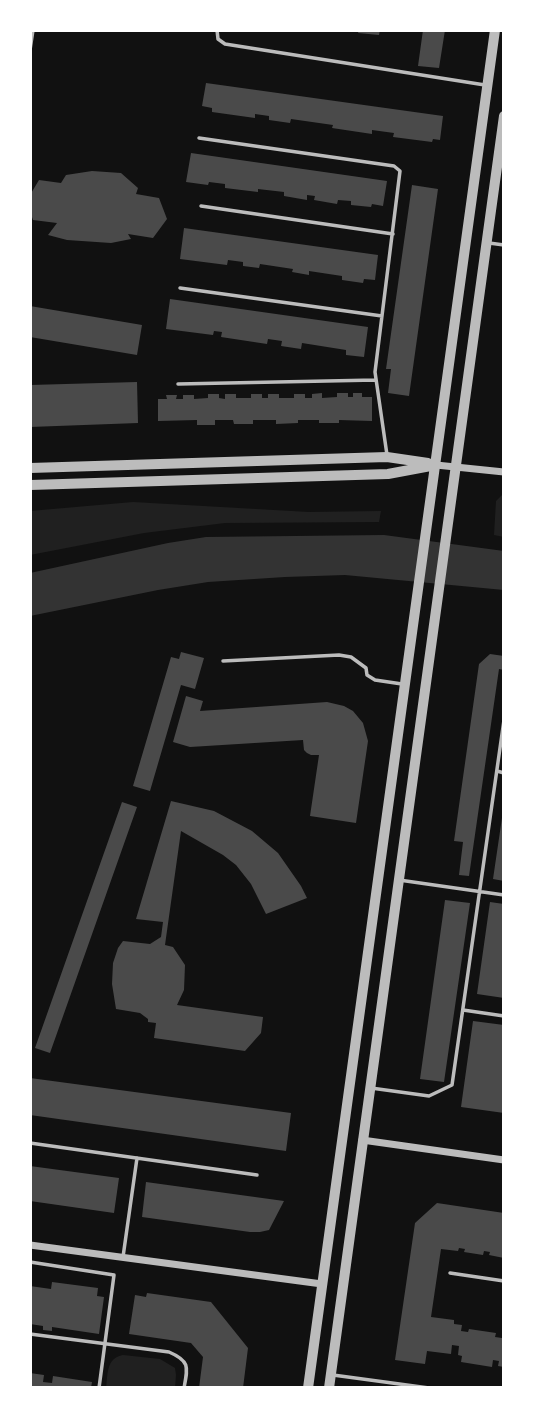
<!DOCTYPE html>
<style>
body{margin:0}
#map{position:relative;width:534px;height:1418px;overflow:hidden;background:#111;font-family:"Nunito Sans",sans-serif}
canvas{display:block}
.frame{position:absolute;inset:0;border:32px solid #fff;pointer-events:none}
</style>
<div id="map">
<canvas width="534" height="1418"></canvas>
<div class="frame"></div>
</div>
<script>
const ctx = document.querySelector('canvas').getContext('2d');
ctx.lineJoin = 'round';
function paint(path, color) { ctx.fillStyle = color; ctx.fill(path, 'evenodd'); }
function stroke(path, color, width, dash) { ctx.strokeStyle = color; ctx.lineWidth = width; ctx.lineCap = dash ? 'butt' : 'round'; ctx.setLineDash(dash || []); ctx.stroke(path); }
paint(new Path2D(`
 M503,494H504V537L494,535L496,501Z
 M133,502L309,512L381,511L379,522L225,523L144,533L30,555V511Z
 M123,1355L160,1359L175,1368L176,1375L175,1388H106C108,1374 106,1358 123,1355Z`), '#202020');
paint(new Path2D(`
 M384,535L504,551V590L345,575L285,577L208,582L158,590L30,616V573L168,543L206,537Z`), '#333');
paint(new Path2D(`
 M359,30H380L379,35L358,33Z
 M423,30H445L439,68L418,66Z
 M206,83L443,116L440,140L433,139L432,142L393,137L394,133L372,130V134L332,128L333,125L291,119L290,123L269,120V116L255,114V118L212,112V108L202,106Z
 M191,153L387,181L383,206L372,204L371,207L351,205V201L338,200L337,204L314,200L315,196L307,195V200L284,196V192L258,189V192L225,188V184L209,182L208,185L186,182Z
 M92,171L121,173L138,188L136,194L159,198L167,219L153,238L128,234L131,239L111,243L67,240L48,235L57,223L33,220L30,211V195L39,180L61,183L66,175Z
 M412,185L438,189L409,396L388,393L391,369H386Z
 M184,228L378,255L375,280L364,279L363,283L342,280V276L309,271V275L292,272L293,269L260,264L259,268L243,266V262L228,260L227,265L180,259Z
 M170,299L368,327L364,357L346,355V350L302,343L301,349L281,346L282,341L268,339L267,344L221,337L222,332L214,331L213,335L166,329Z
 M30,306L142,325L137,355L30,337Z
 M137,382L138,423L30,427V385Z
 M322,393V398L337,397V393H348V397H353V393H362V397H372V421L339,420V423H319V420H298V423L276,424V420H253V424H234L233,420H215V425H197V420L158,421V399H167L166,395H177L176,399H183V395H194V399L208,398V394H219V398L225,399V394H236V398H251V394H262V398H268V394H279V398H294V394H305V398H312V394Z
 M181,652L204,658L195,689L181,685L150,791L133,786L171,657L179,659Z
 M490,654L504,656V670L499,669L469,876L459,875L463,842L454,841L479,664Z
 M186,696L203,701L200,711L327,702L344,706L353,711L363,723L368,741L356,823L310,816L319,755H311L307,753L304,750L303,740L190,747L173,742Z
 M171,801L214,811L252,831L278,853L301,886L307,898L266,914L251,884L236,865L223,855L181,831L165,945L173,947L185,965L184,990L177,1005L263,1017L261,1033L245,1051L154,1038L156,1023L148,1022V1019L140,1013L116,1009L112,984L113,963L118,948L123,941L150,944L161,937L163,922L136,919Z
 M122,802L137,807L50,1053L35,1048Z
 M503,811H504V881L493,879Z
 M445,900L470,903L444,1082L420,1079Z
 M490,902L504,904V998L477,994Z
 M473,1021L504,1025V1113L461,1107Z
 M30,1078L291,1113L286,1151L30,1115Z
 M30,1166L119,1178L114,1213L30,1201Z
 M146,1182L284,1201L269,1230L260,1232H250L142,1217Z
 M437,1203L504,1213V1258L489,1255L490,1252L484,1251L483,1255L464,1252L465,1249L459,1248L458,1251L441,1249L431,1317L454,1320V1324L462,1325L461,1331L468,1332L469,1329L496,1333L495,1337L502,1338V1342H504V1367L498,1366L499,1361L493,1360L492,1367L461,1362L462,1356L458,1355L459,1346L452,1345L451,1354L427,1351L425,1364L395,1360L415,1223Z
 M52,1282L98,1288L97,1296L104,1297L99,1334L52,1327V1331L43,1330V1326L30,1324V1286L51,1289Z
 M147,1293L211,1302L248,1348L243,1388H199L203,1357L191,1343L129,1334L135,1295L146,1297Z
 M30,1373L44,1375L43,1382L52,1383L53,1376L92,1382L91,1388H30Z`), '#4a4a4a');
stroke(new Path2D(`
 M217,30L218,39L225,44L485,85
 M30,50L33,30
 M199,138L394,166L400,171L375,372L387,455
 M201,206L393,234
 M489,243L504,245
 M180,288L382,316
 M178,384L376,380
 M223,661L339,655L351,657L366,668L367,675L375,680L402,684
 M497,771L504,773
 M399,880L504,895
 M463,1010L504,1016
 M371,1088L429,1096L452,1085L504,720
 M30,1143L257,1175
 M123,1257L137,1158
 M30,1262L114,1275L99,1388
 M450,1273L504,1281
 M30,1334L169,1352C190,1361 188,1367 184,1388
 M333,1375L429,1388`), '#bcbcbc', 3.5);
stroke(new Path2D(`
 M436,465L504,472
 M362,1140L504,1160
 M30,1245L322,1284`), '#bcbcbc', 7);
stroke(new Path2D(`
 M30,468L387,457L428,463
 M30,485L388,474L436,465
 M308,1388L495,30
 M329,1388L504,116`), '#bcbcbc', 10);
</script>
